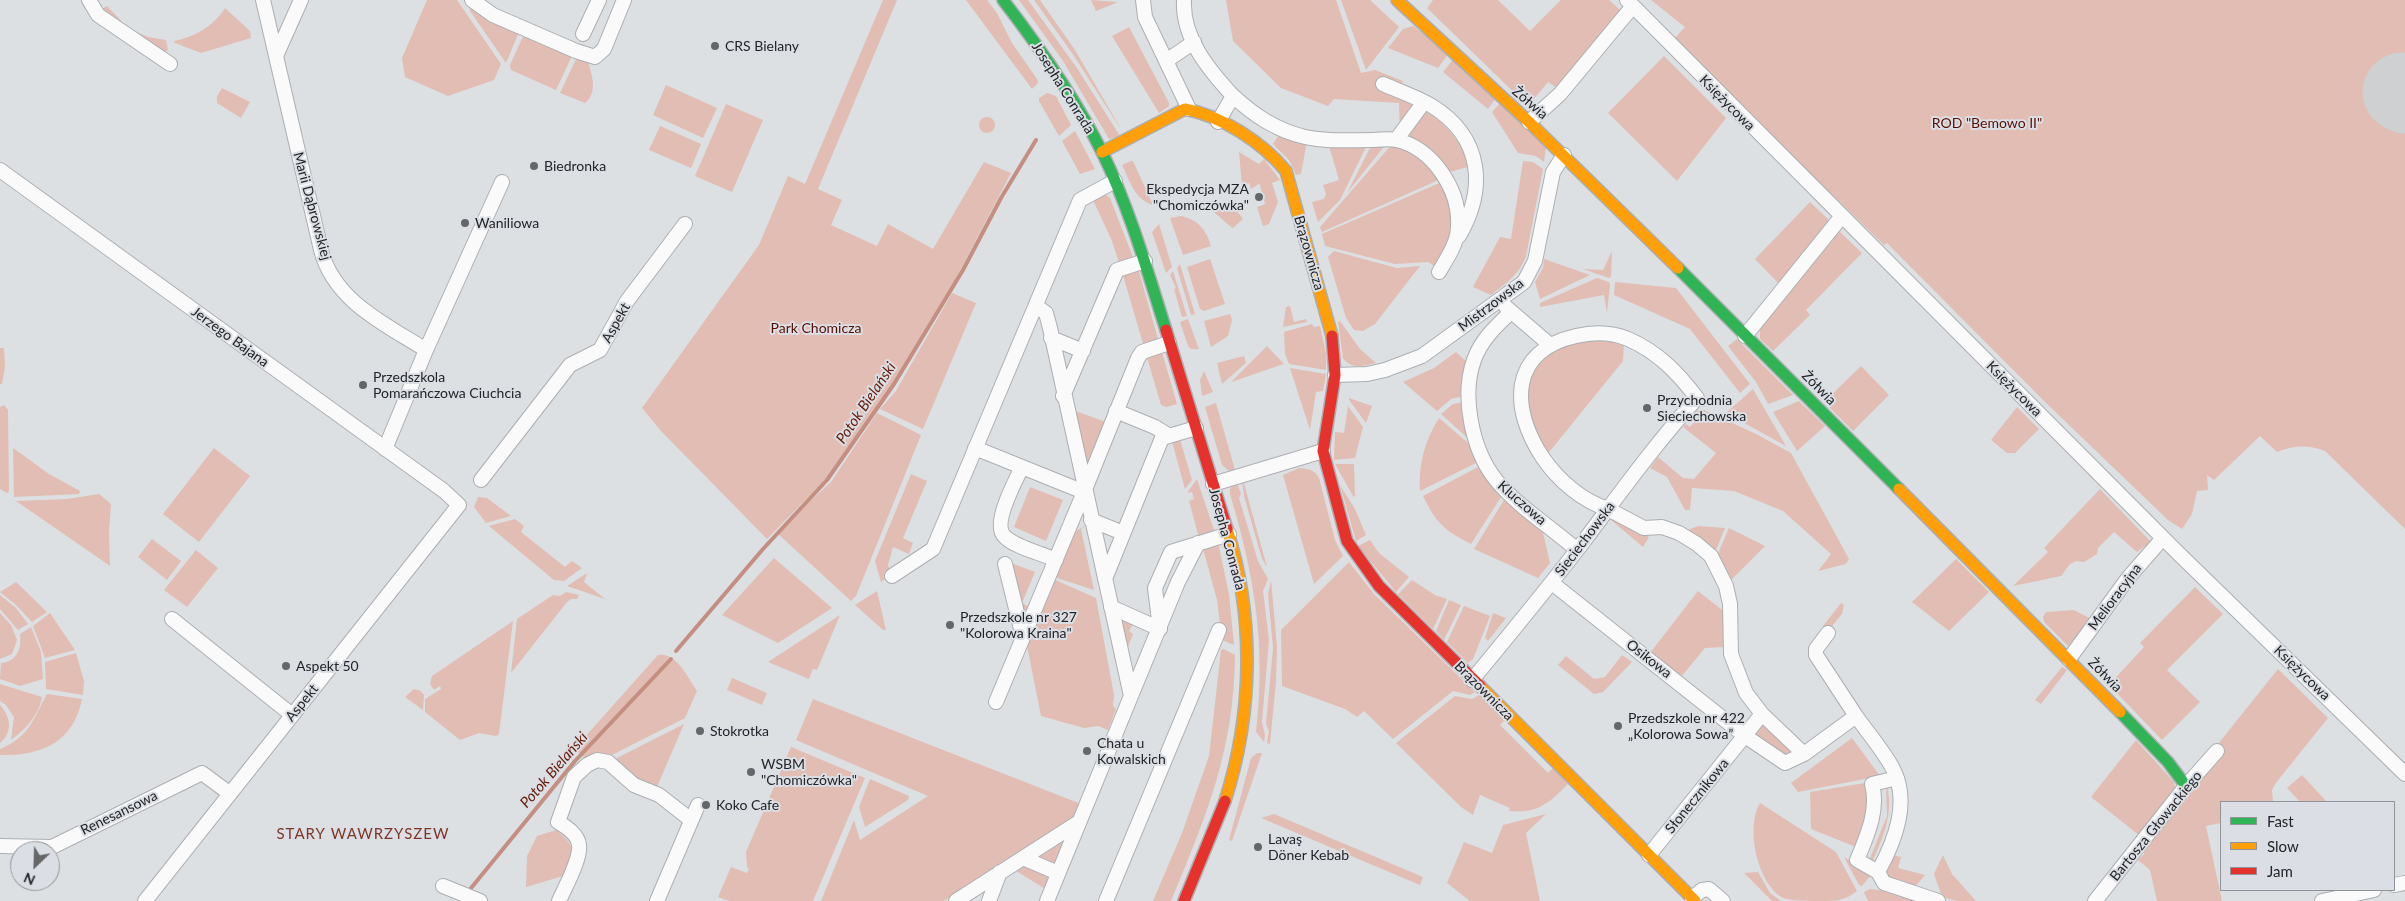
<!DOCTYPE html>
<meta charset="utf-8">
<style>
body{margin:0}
#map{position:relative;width:2405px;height:901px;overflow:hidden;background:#dde0e3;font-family:Lato,sans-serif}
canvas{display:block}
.legend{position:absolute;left:2220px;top:801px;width:175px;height:90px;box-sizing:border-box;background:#dbdfe5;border:1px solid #919499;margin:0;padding:6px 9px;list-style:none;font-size:15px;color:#232426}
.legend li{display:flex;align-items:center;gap:10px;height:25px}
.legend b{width:25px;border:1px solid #919499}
.north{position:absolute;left:10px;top:841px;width:50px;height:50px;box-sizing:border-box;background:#dbdfe5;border:1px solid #919499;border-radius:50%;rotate:204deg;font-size:14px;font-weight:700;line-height:20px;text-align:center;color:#232426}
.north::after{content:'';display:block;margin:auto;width:18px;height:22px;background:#646668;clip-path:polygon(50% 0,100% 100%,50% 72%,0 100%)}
</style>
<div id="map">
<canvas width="2405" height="901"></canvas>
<ul class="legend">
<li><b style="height:6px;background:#30b455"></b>Fast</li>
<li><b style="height:6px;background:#ff9f0a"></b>Slow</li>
<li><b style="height:6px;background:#e5322d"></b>Jam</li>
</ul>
<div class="north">N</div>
</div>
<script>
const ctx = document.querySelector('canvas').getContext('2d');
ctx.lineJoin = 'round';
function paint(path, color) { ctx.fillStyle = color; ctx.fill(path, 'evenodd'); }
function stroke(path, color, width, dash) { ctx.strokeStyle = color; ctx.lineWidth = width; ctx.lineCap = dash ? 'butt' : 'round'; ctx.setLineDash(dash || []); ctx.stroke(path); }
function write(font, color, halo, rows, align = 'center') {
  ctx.font = font + ' Lato,sans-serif'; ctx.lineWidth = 4; ctx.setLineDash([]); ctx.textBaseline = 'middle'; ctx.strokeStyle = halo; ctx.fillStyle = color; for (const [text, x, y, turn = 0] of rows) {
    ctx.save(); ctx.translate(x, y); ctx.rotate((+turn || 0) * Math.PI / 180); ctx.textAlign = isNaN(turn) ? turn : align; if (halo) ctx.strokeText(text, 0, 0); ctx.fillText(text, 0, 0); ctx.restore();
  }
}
paint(new Path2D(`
 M427,0H457L501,64L494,80L448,96L405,77L402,58Z
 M883,0H897L818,189L842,200L831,225L877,246L888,224L933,249L984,162L1011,173L951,288L900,374L823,482L767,539L661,431L642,408L759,245L788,176L805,184Z
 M966,0H987L997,13L1012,43L1037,79L1038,83L1032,89Z
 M1019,0H1028L1077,68L1120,136L1109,139L1063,61Z
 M1034,0H1040L1075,50L1124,134L1072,53Z
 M1091,0L1118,2L1096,11Z
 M1226,0H1336L1361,73L1375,70L1403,81L1396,96C1436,115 1452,125 1471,166L1450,172L1434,156L1400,137L1399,103L1334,99L1328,106L1281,88L1233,41Z
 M1341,0H1370L1399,27L1366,70Z
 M1433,0H1498L1530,31L1561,0H1609L1621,11L1557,88L1548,82L1528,106L1427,8Z
 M1651,0H2405V529L2325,451C2307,445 2295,445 2277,452L2260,436L2214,480L2207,475L2208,490L2197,491L2192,514L2182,529L2168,520L2043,400L1887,243L1884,245L1673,40L1685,27Z
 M470,5L519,32L506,63L470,11Z
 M107,6L128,28L148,37L166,40L168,50L163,53L110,20L102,9Z
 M225,8L250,31L251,38L201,53L175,43L174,41C194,37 213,27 225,8Z
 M1413,26L1449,53L1438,68L1388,48L1403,29Z
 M1129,27L1169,103V106L1159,113L1112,36Z
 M524,34L572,56L556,90L511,70L510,65Z
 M1664,56L1726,118L1677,181L1608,113Z
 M577,57L588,62C592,75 598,93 585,103L560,93Z
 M1455,57L1496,98L1488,109L1443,72Z
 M666,85L717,108L703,138L653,115Z
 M222,88L250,102L241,118L217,103V96Z
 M1047,93L1056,96L1071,125L1059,136L1039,101V98Z
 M1501,102L1546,147L1544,162L1536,156L1518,153L1492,112Z
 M726,104L763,120L732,192L695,176Z
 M979 125a8 8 0 1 1 16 0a8 8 0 1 1-16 0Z
 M660,126L701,144L691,168L649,150Z
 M1075,131L1095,169L1080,174L1062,141Z
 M1280,133L1307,141L1301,174L1296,175L1289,160L1273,144Z
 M1368,143L1340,200L1318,222L1312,202L1324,199L1326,194L1323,185L1339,180L1329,146Z
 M1387,143L1347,193L1372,144Z
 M1393,143L1413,150L1443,178L1322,232L1320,227Z
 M1239,152L1259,164L1264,159L1280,180L1272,183L1278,202L1269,224L1263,226L1257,207L1265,204L1259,182V184L1251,189L1249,183L1242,185Z
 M1131,161H1133L1153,205C1134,199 1130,181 1122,165Z
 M1523,161L1533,162L1543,169L1526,256C1520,274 1506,283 1491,295L1473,287L1500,237L1511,239Z
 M1444,181L1454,227L1438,268L1428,262L1395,264L1325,246L1322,234Z
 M1103,193L1110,198L1133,257L1120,266L1112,241L1092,198Z
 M1218,201L1232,205L1243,219L1233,228L1231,227L1207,206L1210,202Z
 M1810,202L1828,219V223L1779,284L1755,259Z
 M1181,216C1198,220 1206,229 1211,246L1183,255L1170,218Z
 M1159,224L1172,267L1166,273L1152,232Z
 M1839,231L1862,253L1806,310L1810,315L1773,351L1760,339V329Z
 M1334,251L1397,268L1420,266L1375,324L1363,331L1354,330L1346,318L1328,257Z
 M1612,251L1611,277L1609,278L1583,269L1603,270Z
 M1210,259L1225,304L1204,311L1200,309L1187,267Z
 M1544,259L1590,275L1540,299L1535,282L1543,268Z
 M1180,264L1195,314L1191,315L1177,268Z
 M1138,268L1158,339L1155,344L1144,347L1122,272Z
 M1173,271L1187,316L1182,317L1174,289L1176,288L1170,275Z
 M1597,278L1609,282L1610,285L1607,313L1604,295L1540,307V303Z
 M1615,282L1676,288L1750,384L1740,393L1690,329L1614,295Z
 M952,293L976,303L923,429L880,409L896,391Z
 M1290,306L1294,322L1306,319L1307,322L1283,327L1286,307Z
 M1230,314L1232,320L1228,336L1211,347L1204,321Z
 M1188,319L1199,349H1191L1188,346L1180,322Z
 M1340,321L1360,349L1376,363C1363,366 1352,370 1343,358L1338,322Z
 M1312,324L1314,327L1320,326L1326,354V370L1289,364L1285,354L1284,332Z
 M1737,339L1793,395L1768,404L1756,382L1728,346Z
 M1589,340L1624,343L1623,361L1546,456L1525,405L1529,377L1536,364L1558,346Z
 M1267,346L1284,364L1231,382Z
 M0,348H4L5,367L2,384H0Z
 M1161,349L1177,404L1166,407L1161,405L1146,354Z
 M1456,352L1468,363L1464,396L1451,399L1437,411L1403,382L1434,368Z
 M1244,356L1246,363L1222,384L1217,363Z
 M1861,366L1889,395L1853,431L1824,402Z
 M1290,368L1326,374L1323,391L1316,392L1310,430Z
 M1204,371L1213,392L1202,396L1200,380Z
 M1753,389L1786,446L1726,413Z
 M1349,398L1372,406L1366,423L1349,400Z
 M1799,401L1825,426L1797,451L1773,412Z
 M1465,402L1472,442L1441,414L1453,404Z
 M1216,403L1235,470L1229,471L1222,465L1205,407Z
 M4,405L8,410L9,491L7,493L0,489V407Z
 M1348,406L1363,427L1355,458L1334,460L1335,432L1344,433Z
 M2017,407L2039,429L2015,453H2007L1991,440Z
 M1070,409L1106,422L1087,469Z
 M1702,409L1756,434L1791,453L1849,559L1846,564L1818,571L1831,554L1783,511L1734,491L1692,488L1690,510H1685L1667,477L1650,468L1658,457L1683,478L1694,479L1716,453L1683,427L1686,424L1690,427L1698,418L1693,413Z
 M877,413L921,435L856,596L851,601L776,532L831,482Z
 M1439,418L1475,449L1480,461L1420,491C1418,465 1425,440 1439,418Z
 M1179,436L1192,480L1185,489L1171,438Z
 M13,448L49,474L80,491L79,494L14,497Z
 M214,448L250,476L199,542L163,514Z
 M1335,464H1354L1355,497L1353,496Z
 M1482,465L1503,494L1471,544C1445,531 1436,523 1423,496Z
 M1299,468C1308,469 1314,469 1319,478L1335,540L1343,556L1314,584L1283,475Z
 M911,474L927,481L903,538L913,543L909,554L893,547L888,565L891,574L881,582L875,561Z
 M1197,479L1215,533L1199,538L1189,501L1194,499L1192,492L1187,493Z
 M1242,480H1243L1267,567L1262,559L1244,496Z
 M1237,483L1241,494L1239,498L1258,561L1268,579L1263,591L1269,640L1262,722L1265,735L1264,742L1256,732C1266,644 1255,578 1230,494V488Z
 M1340,485L1355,509L1366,535L1356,541Z
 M1030,487L1063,500L1046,541L1014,527Z
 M2100,489L2151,542L2137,552L2114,532L2098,548L2097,554L2084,562L2076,561L2070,564L2061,576L2013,586L2048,552L2044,548Z
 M99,494L111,504L109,533L110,566L16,501L67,499Z
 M1507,495L1541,524L1550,563L1538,578L1474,549Z
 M478,497L487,498L511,516L486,523L474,507Z
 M1612,516L1649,537L1643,547L1611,520Z
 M515,519L524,526L521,532L565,567L572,561L582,568L564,581L554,580L489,526Z
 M1089,523L1081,529L1094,590L1051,576L1068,536Z
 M1698,526L1725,528L1714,555L1688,530Z
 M1729,528L1765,546L1729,582L1716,558Z
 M152,539L181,561L167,580L138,557Z
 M1370,540L1379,553L1409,577L1396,592L1358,546Z
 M1218,542L1229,594L1234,645L1222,640L1217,600L1202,545Z
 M196,550L218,568L187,607L164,590Z
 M774,558L832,608L778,643L722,615Z
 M1956,559L1989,592L1949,631L1912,602Z
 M1349,562L1374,594L1475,692L1470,695L1453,691L1393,739L1364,711L1357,717L1345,709L1282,686L1281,630Z
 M1011,563L1035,572L1022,603L1031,608L1025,622Z
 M587,573L584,582L605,599L567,586Z
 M1051,578L1096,598L1114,695L1113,706L1116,709L1108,730L1098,726L1084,728L1041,716L1025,636Z
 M1271,580L1277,647L1276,682L1270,744L1267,743L1269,731L1266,724L1273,648L1268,594Z
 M1412,580L1435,595L1447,599L1433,629L1398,594Z
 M16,582L47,612L32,622L15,604L0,592Z
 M2195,587L2223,614L2167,670L2200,702L2162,740L2109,685L2144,647L2140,643Z
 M877,591L886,630H883L855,605Z
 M1698,591L1726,613L1724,647L1705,648L1681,677L1650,653Z
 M566,592L579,595L577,599H571L567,602L511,673L517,619L553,595L560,596Z
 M0,595L16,608L28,624L18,630L0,609Z
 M1449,600L1461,605L1444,640L1436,631Z
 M1841,603L1844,605L1842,614L1828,631L1823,626Z
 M1464,606L1490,616L1473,659L1468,663L1447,642Z
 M2074,610L2091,619L2068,646L2044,622L2043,617L2046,612Z
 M0,613L11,625L17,640L12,654L0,659Z
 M50,613L75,650L45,658L33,626Z
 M1493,613L1506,618L1488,641L1485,638Z
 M840,615L817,670L813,669L809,679L768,662Z
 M1123,618L1136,626L1133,624L1129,631L1133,634L1126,652L1121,621Z
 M513,621L499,734L496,736L479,733L460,740L425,712V699L441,689L440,686L434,690L430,684L432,676Z
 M31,627L41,652L43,679L20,686L0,679L1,663C17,662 22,648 20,634Z
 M1224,649L1235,655C1234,751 1207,814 1171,901H1153L1182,833L1209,756L1221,650Z
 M76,653L84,681L83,695L46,689L45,662Z
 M658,655C677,652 688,678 697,691L685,718L608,757L587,761L575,748Z
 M1622,655L1632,662L1603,692L1594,694L1558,665L1566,656L1594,679L1605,677Z
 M2062,667L2067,670L2041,704L2035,700Z
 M2278,669L2328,718L2275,784L2272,790L2273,802H2221V823L2206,826L2222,901H2157L2150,870L2138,860L2144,854V849L2194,774Z
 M732,678L767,693L762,705L727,690Z
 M0,684L42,697C39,715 25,730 11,740L14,717L6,705L0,701Z
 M414,689L421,691L424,695L423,710L405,697Z
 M47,694L82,699C73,743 41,756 0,755V749C29,737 33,720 47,694Z
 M1479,695L1505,720L1500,725L1548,773L1553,768L1568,784C1549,803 1538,814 1509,811L1510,808L1480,795L1473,815L1461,807L1396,743L1455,696L1472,699Z
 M813,699L1081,804L1076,818L944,901H821L854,820L860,840L928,796L796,740Z
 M0,705C11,717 13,732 0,743Z
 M1762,720L1794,752L1788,758L1751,733Z
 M684,724L657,787L639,780L613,760Z
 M1852,738L1880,776L1798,792L1791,783Z
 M2136,740L2174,782L2176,791L2140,836L2091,797Z
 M791,747L865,778L813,901H729L718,897L731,867L747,873L749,869L747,867L746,852Z
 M1257,753H1262L1232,841L1229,840L1251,758Z
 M2302,775L2327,802H2300L2287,788Z
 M870,779L909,796L908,800L865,827L859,807Z
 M1886,782C1895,813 1883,837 1871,865L1868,863L1887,816Z
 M1865,783C1871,810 1866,822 1856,847L1811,829L1810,792Z
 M1760,803L1836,852L1857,891C1845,901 1835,901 1821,901C1809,901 1794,901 1783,898C1757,884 1745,827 1760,803Z
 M1274,814L1423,877L1420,885L1261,818Z
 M1546,814L1526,833L1540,901H1470L1447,883L1464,842L1492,853L1503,825Z
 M556,830C578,848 574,851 563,876L526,887L527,856L537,836Z
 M1069,837L1056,869L1034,857Z
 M1892,855L1901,857L1898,868L1925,875L1915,887L1896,885L1886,874Z
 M1943,855L1952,874L1976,901H1957L1942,897L1934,874Z
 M1844,857L1871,875L1862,886L1859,885Z
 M1020,864L1050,876L1047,890L1013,869Z
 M1758,872L1770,893L1781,901H1772L1744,873Z
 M1870,889L1906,893L1921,901H1868L1864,892Z`), '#e1bdb4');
stroke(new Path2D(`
 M676,651L763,549L827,480L894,384L963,270L1001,198L1036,140
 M467,893L575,761L671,659`), '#c48e81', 4);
stroke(new Path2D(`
 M2402,92L2405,94`), '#ced0d1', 79);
const street = new Path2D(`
 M89,0L98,15L170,64
 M263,0L321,250C334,301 385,324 426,350
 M472,0L493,15L576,51L595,57L604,49L624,0
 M1143,0L1145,17L1189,109
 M1184,0C1182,38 1209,70 1233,96
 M1627,0L2176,551L2405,774
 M583,34L599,0
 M276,56L301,0
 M1166,61L1194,42
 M1383,84C1399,91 1417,97 1432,106C1482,137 1487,188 1459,236
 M1218,122L1233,96C1255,116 1276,130 1305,137C1327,142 1351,140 1373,140C1381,140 1389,138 1396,140C1433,148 1460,190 1458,226C1458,243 1447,258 1439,272
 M1529,122L1560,94L1633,6
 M1396,140L1424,102
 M0,170L444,491L459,505L145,901
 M1036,306L1046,313L1050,328L1131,696L1047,901
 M1506,307L1549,344
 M1511,312C1496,326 1481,340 1474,360C1461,396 1472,450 1496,480C1518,507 1551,527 1577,550
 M1745,336L1842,216
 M1051,338L1083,351
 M1335,375L1367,374L1385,370L1422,356L1524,282L1535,261L1553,172L1564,155
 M1063,396L1117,270L1145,261
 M1116,411L1155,427L1168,435
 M975,448L1084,492L1138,358L1142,352L1169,343
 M385,449L426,350L502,182
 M1022,467C1015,482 991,525 1005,537C1017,548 1041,553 1056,560
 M481,480L570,365L600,350L627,301L685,224
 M1213,484L1323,451
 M1091,520L1123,533
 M1005,564L1023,637
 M892,576L933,549L1080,200L1115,181
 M1105,579L1162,438L1196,428
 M1552,583L1745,736L1785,763L1804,754L1856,716C1868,733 1882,749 1892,767C1911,801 1895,841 1878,872
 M1111,607L1160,629L1155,588L1171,552L1229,534
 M172,619L292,715
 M1828,633L1816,649V655L1856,716
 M2069,659L2128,578L2163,538
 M1472,680C1510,634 1548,588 1584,541C1620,493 1656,443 1697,398C1678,373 1658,352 1628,339C1611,332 1593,332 1576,336C1509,351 1510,409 1543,458C1558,480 1582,501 1608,509L1644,528L1662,527L1679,533L1697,544L1711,556L1726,586L1730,604L1731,654L1746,693L1762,714L1804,754
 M1131,696L1178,582L1198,543
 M996,702L1084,492
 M1897,778L1872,784C1879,810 1867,836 1857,860L1878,872L1884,883L1938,901
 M0,846L52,847L202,773L229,793
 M1649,855L1762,714
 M1023,858L1058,873
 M2394,885L2405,883
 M443,886L480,901
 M1692,898L1702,890L1709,889L1723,901
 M559,901C565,887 581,859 579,845C578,834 566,827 558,822L574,777L587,765L597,760L608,762L634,785L659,795L691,820
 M657,901L698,805
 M956,901L1079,822
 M989,901L1000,872
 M1106,901L1219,630
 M2095,901L2186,786L2217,751
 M2322,901L2374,890`);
const fast = new Path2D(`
 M1003,0C1040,48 1076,99 1103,154C1130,210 1147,270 1166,330
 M1678,268L1899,489
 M2120,712L2168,762L2186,786`);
const slow = new Path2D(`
 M1397,0L1529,122L1678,268
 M1102,152L1185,109C1222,116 1262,142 1286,171L1332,336
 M1899,489L2120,712
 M1480,686L1695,901
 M1225,801C1253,713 1255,618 1227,529`);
const jam = new Path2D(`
 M1166,330L1227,529
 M1332,336L1335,375L1323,451L1347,541L1379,586L1480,686
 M1184,901L1225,801`);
stroke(street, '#acaeb1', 16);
stroke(fast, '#acaeb1', 14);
stroke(slow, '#acaeb1', 14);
stroke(jam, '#acaeb1', 14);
stroke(street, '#fafafb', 14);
stroke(fast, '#30b455', 11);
stroke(slow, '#ff9f0a', 11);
stroke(jam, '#e5322d', 11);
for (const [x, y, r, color] of [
 [715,46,5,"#646668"],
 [534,166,5,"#646668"],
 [1259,197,5,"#646668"],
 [465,223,5,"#646668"],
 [363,385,5,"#646668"],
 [1647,408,5,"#646668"],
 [950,625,5,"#646668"],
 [286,666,5,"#646668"],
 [1618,726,5,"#646668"],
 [700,731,5,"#646668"],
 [1087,751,5,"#646668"],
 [751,772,5,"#646668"],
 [706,805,5,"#646668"],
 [1258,847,5,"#646668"]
]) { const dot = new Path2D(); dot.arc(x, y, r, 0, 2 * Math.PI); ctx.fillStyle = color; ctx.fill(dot); stroke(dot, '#dbdfe5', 2); }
write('14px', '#232426', '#dbdfe5', [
 ["CRS Bielany",725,46],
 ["Biedronka",544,166],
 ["Ekspedycja MZA",1249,189,"right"],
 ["\"Chomiczówka\"",1249,205,"right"],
 ["Waniliowa",475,223],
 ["Przedszkola",373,377],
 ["Pomarańczowa Ciuchcia",373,393],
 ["Przychodnia",1657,400],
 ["Sieciechowska",1657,416],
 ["Przedszkole nr 327",960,617],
 ["\"Kolorowa Kraina\"",960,633],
 ["Aspekt 50",296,666],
 ["Przedszkole nr 422",1628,718],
 ["„Kolorowa Sowa”",1628,734],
 ["Stokrotka",710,731],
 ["Chata u",1097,743],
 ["Kowalskich",1097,759],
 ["WSBM",761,764],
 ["\"Chomiczówka\"",761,780],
 ["Koko Cafe",716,805],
 ["Lavaş",1268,839],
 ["Döner Kebab",1268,855]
], 'left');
write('14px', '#232426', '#dbdfe5', [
 ["Josepha Conrada",1063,88,58],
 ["Żółwia",1530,103,41],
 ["Księżycowa",1727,103,45],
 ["Marii Dąbrowskiej",312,206,75],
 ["Brązownicza",1309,253,74],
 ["Mistrzowska",1491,305,-37],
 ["Aspekt",616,323,-61],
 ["Jerzego Bajana",230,337,36],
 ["Żółwia",1819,388,45],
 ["Księżycowa",2014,389,45],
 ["Kluczowa",1522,503,41],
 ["Josepha Conrada",1227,539,75],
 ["Sieciechowska",1585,539,-53],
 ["Melioracyjna",2115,597,-53],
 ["Osikowa",1649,659,38],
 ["Księżycowa",2302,673,44],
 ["Żółwia",2105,675,46],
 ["Brązownicza",1484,691,45],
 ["Aspekt",302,703,-51],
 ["Słonecznikowa",1697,796,-51],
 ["Renesansowa",119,813,-26],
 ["Bartosza Głowackiego",2156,826,-51]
]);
write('14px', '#590f00', '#dbdfe5', [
 ["ROD \"Bemowo II\"",1987,123],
 ["Park Chomicza",816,328]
]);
write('italic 15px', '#651b08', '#dbdfe5', [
 ["Potok Bielański",866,403,-56],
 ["Potok Bielański",554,770,-49]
]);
ctx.letterSpacing = '1px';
write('15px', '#7c3726', '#dbdfe5', [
 ["STARY WAWRZYSZEW",363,834]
]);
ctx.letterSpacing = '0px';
</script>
